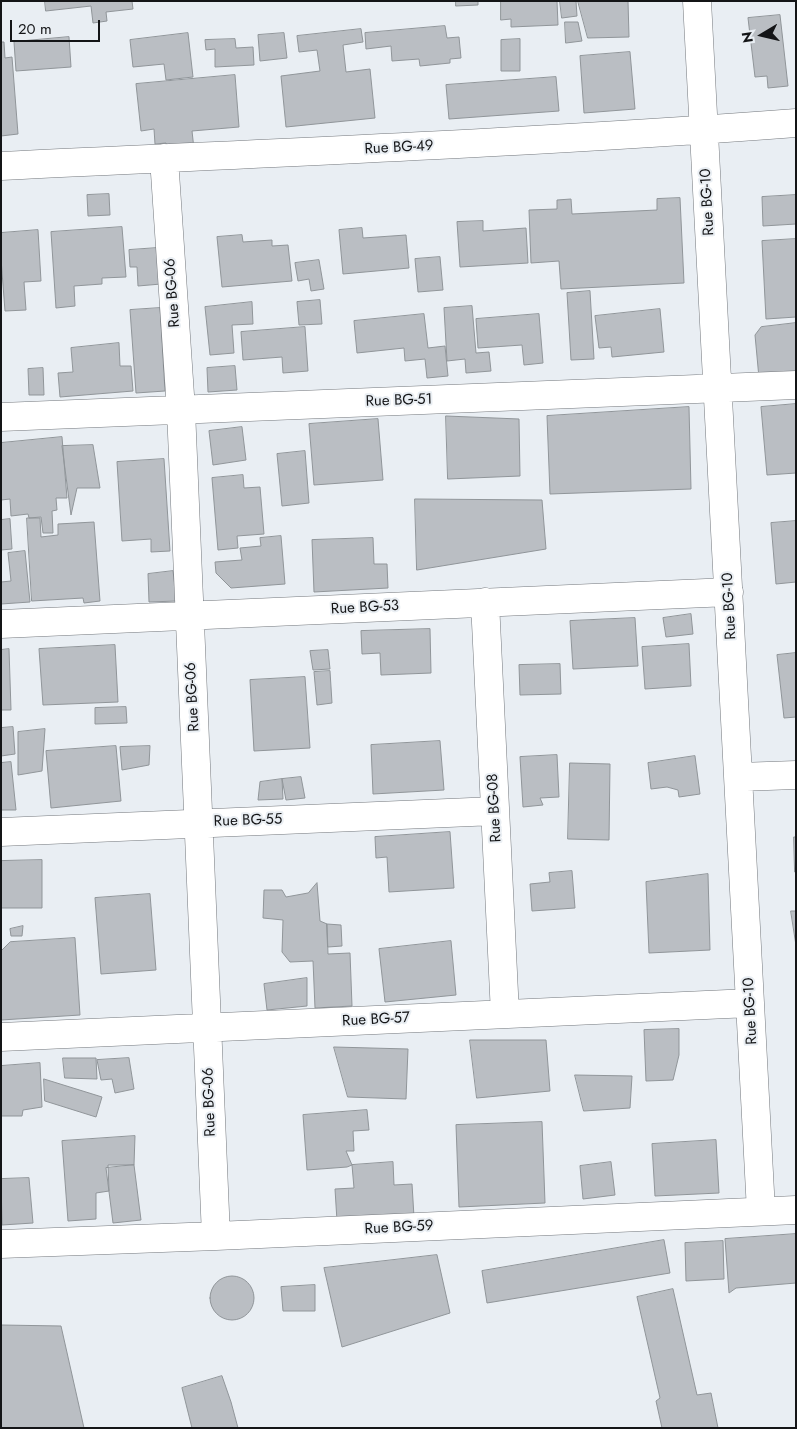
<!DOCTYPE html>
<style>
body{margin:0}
#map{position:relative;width:797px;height:1429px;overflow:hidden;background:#e9eef3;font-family:Jost,sans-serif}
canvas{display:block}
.frame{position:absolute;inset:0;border:2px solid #141517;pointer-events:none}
.north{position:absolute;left:737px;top:10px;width:50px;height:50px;-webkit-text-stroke:4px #e9eef3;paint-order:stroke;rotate:261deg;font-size:14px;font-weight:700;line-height:20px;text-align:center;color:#141517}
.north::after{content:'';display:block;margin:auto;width:18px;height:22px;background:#141517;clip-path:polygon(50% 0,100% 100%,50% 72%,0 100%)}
.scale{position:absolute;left:10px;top:20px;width:90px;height:22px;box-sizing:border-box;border:2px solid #141517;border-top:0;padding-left:6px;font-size:15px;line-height:18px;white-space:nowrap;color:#141517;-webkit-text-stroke:4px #e9eef3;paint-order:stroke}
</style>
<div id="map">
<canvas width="797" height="1429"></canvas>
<div class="frame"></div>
<div class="north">N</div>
<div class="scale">20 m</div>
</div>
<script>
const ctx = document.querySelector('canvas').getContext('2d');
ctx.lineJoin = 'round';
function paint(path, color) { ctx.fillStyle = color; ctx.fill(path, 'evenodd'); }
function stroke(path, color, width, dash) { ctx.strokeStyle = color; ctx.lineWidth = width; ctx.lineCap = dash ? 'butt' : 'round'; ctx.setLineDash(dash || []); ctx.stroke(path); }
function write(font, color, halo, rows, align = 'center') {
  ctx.font = font + ' Jost,sans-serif'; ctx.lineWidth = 4; ctx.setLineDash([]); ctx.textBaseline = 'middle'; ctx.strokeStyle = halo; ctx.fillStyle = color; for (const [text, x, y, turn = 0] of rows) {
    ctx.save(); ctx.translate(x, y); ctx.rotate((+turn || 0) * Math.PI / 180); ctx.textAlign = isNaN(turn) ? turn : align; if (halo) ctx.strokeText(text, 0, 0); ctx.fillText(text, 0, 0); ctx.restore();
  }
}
const building = new Path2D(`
 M45,1H132L133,9L106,12L107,21L93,23L91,6L46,11Z
 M456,1H478V5L456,6Z
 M501,1H557L558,25L511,27V19L501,20Z
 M560,1H576L577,16L562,18Z
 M578,1H628L629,37L588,38Z
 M780,15L788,86L768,88L767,76L755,77L748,18Z
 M565,22H578L582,41L566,43Z
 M445,26L447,38L459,37L461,58L450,59V63L420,66L419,59L392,61L391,46L366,49L365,33Z
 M361,29L363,42L343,45L346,72L370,69L375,118L286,127L281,76L320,71L317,50L299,52L297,36Z
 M188,33L193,77L166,80L164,64L133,67L130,40Z
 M284,33L287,58L260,61L258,35Z
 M69,37L71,67L16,71L14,42Z
 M235,39L236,48L253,47L254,65L215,67V49L206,50L205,40Z
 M520,39V71H501V40Z
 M1,42H4L5,58L12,57L18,134L1,136Z
 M630,52L635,109L584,113L580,56Z
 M235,75L239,127L192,131L194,149L167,152L166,143L155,144L154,129L141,131L136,84Z
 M556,77L559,111L449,119L446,85Z
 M109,194L110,215L88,216L87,195Z
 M796,195V224L763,226L762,197Z
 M680,198L684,283L561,289L559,261L531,263L529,210L557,209V200L571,199L572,214L657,210V199Z
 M483,221V231L526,228L528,263L460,267L457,222Z
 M122,227L126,277L102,278V284L74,286L75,306L56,308L51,232Z
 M362,228L363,238L406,235L409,268L343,274L339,230Z
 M38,230L41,281L24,282L26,310L5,311L1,259V233Z
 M242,235L243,242L272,240V246L288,245L292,281L222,287L217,237Z
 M796,239V317L766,319L762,241Z
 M157,248L161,284L138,286L137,267H130L129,250Z
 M440,257L443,290L418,292L415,259Z
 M319,260L324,289L311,291L309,279L298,281L295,263Z
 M590,291L594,359L571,360L567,293Z
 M320,300L322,324L299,325L297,302Z
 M252,302L253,324L232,325L234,353L210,355L205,307Z
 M472,306L476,353L489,352L491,371L466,373L465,359L447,361L444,308Z
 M160,308L165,391L136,393L130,310Z
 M660,309L664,352L612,357L611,347L599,348L595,316Z
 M424,314L428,348L445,346L448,376L427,378L425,359L405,361L404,348L357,353L354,321Z
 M539,314L543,363L524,365L522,345L478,348L476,319Z
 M796,323V375L759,378L755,335L761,327Z
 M305,327L308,371L283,373L282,357L243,360L241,332Z
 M119,343L120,366H131L133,391L60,397L58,373L73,372L71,348Z
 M235,366L237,390L208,392L207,368Z
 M43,368L44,395H29L28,369Z
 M796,404V473L767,475L761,407Z
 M689,407L691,489L550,494L547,416Z
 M446,416L519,419L520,476L448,479Z
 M378,419L383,480L314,485L309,424Z
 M242,427L246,460L213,465L209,431Z
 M62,437L67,498H56L57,510L52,511L53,533H43L41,517L29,518L28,514L11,516L10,499L1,500V443Z
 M93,445L100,488H77L71,515L62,446Z
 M305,451L309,503L282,506L277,454Z
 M164,459L170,551L151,552V539L122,541L117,462Z
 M243,475L244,488L260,487L264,534L237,536L238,548L218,550L212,478Z
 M415,499L542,500L546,549L417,570Z
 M27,518H40L41,537L58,535V524L94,522L100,601L84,603L83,598L32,601Z
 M10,519L12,549L1,550V520Z
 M796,521V582L776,584L771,523Z
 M281,536L285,584L231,588L216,573L215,562L242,560L240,548L261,546L260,538Z
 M373,538L374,564H387L388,588L314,592L312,540Z
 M25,551L30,602L1,604V582L11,581L8,553Z
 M173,571L177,601L149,602L148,574Z
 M691,614L693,634L666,637L663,618Z
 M635,618L638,666L573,669L570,621Z
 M430,629L431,673L381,675L380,653L362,654L361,631Z
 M689,644L691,686L645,689L642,647Z
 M115,645L118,702L43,705L39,649Z
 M9,649L11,710H1V650Z
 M328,650L330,669L313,670L310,651Z
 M796,653V717L784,718L777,655Z
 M560,664L561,694L520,695L519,665Z
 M330,671L332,703L317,705L314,672Z
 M305,677L310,748L254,751L250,680Z
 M126,707L127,723L95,724V708Z
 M13,727L15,754L1,756V728Z
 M45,729L42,771L18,775V732Z
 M440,741L444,790L373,794L371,745Z
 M116,746L121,801L51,808L46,751Z
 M150,746L149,765L122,770L120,747Z
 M557,755L559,797L540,798L543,805L523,807L520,757Z
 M695,756L700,794L679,797L678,790L667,787L651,789L648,763Z
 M11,762L16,810H1V763Z
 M570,763L610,764L609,840L568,839Z
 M301,777L305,798L286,800L282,779Z
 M282,779L283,799L258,800L260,782Z
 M450,832L454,888L389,892L387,857L376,858L375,837Z
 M794,837H796V872H795Z
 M42,860V908H1V861Z
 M572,871L575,908L532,911L530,884L550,882L549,873Z
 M708,874L710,950L649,953L646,882Z
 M317,883L320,921L327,924L328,954L350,953L352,1006L315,1008L313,961L290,962L282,952L283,920L263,918L264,890H282L286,897L308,893Z
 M150,894L156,970L101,974L95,898Z
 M791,911H796V945Z
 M327,924L341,925L342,946L328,947Z
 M23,926L22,936H11L10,929Z
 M75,938L80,1015L1,1020V951L10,942Z
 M451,941L456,995L385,1002L379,949Z
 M307,978V1006L267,1010L264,984Z
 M679,1029V1055L673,1080L646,1081L644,1030Z
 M470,1040H546L550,1091L477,1098Z
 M334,1047L408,1049L406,1099L348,1097Z
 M63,1058H96L97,1079L65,1078Z
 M129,1058L134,1089L115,1093L112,1079L101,1080L97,1060Z
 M40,1063L42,1107L23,1110L22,1116H1V1066Z
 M575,1075L632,1076L630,1108L584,1111Z
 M44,1079L102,1097L96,1117L45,1101Z
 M367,1110L369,1130L353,1131L354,1151H346L352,1165L347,1167L307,1170L303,1115Z
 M542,1122L545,1203L459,1207L456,1125Z
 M135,1136L134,1165H108L109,1191L96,1193V1219L68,1221L62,1141Z
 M716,1140L719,1193L655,1196L652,1144Z
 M393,1162L394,1185L412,1184L414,1217L337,1221L335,1189L354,1188L352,1165Z
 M611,1162L615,1195L583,1199L580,1166Z
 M134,1165L141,1220L113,1223L106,1168Z
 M29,1178L33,1223L2,1225L1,1179Z
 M796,1234V1283L736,1288L729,1293L725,1239Z
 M664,1240L670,1273L487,1303L482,1271Z
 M723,1241L724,1279L686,1281L685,1243Z
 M437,1255L450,1313L342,1347L324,1268Z
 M210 1298a22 22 0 1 1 44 0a22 22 0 1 1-44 0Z
 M315,1285V1311H283L281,1287Z
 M673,1289L697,1395L711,1393L718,1428H662L656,1401L660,1398L637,1297Z
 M1,1325L61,1326L84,1428H1Z
 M222,1376L231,1402L238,1428H192L182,1388Z`);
paint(building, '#babec3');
stroke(building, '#909599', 1);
const minor = new Path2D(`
 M697,1L761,1211
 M164,158L181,410L216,1236
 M1,166C266,153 531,143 796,123
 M1,417L796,385
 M485,602L505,1014
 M1,624L729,592
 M739,777L796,775
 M1,832L495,811
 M1,1037L750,1003
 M1,1244L216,1236L796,1210`);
stroke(minor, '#74787d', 29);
stroke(minor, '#fff', 28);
write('15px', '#141517', '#e9eef3', [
 ["Rue BG-49",399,148,-3],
 ["Rue BG-10",708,202,-93],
 ["Rue BG-06",173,293,-94],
 ["Rue BG-51",399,401,-2],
 ["Rue BG-10",730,606,-93],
 ["Rue BG-53",365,608,-3],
 ["Rue BG-06",193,697,-93],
 ["Rue BG-08",495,808,-93],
 ["Rue BG-55",248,821,-2],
 ["Rue BG-10",751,1011,-93],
 ["Rue BG-57",376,1020,-3],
 ["Rue BG-06",210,1102,-92],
 ["Rue BG-59",399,1228,-3]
]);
</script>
